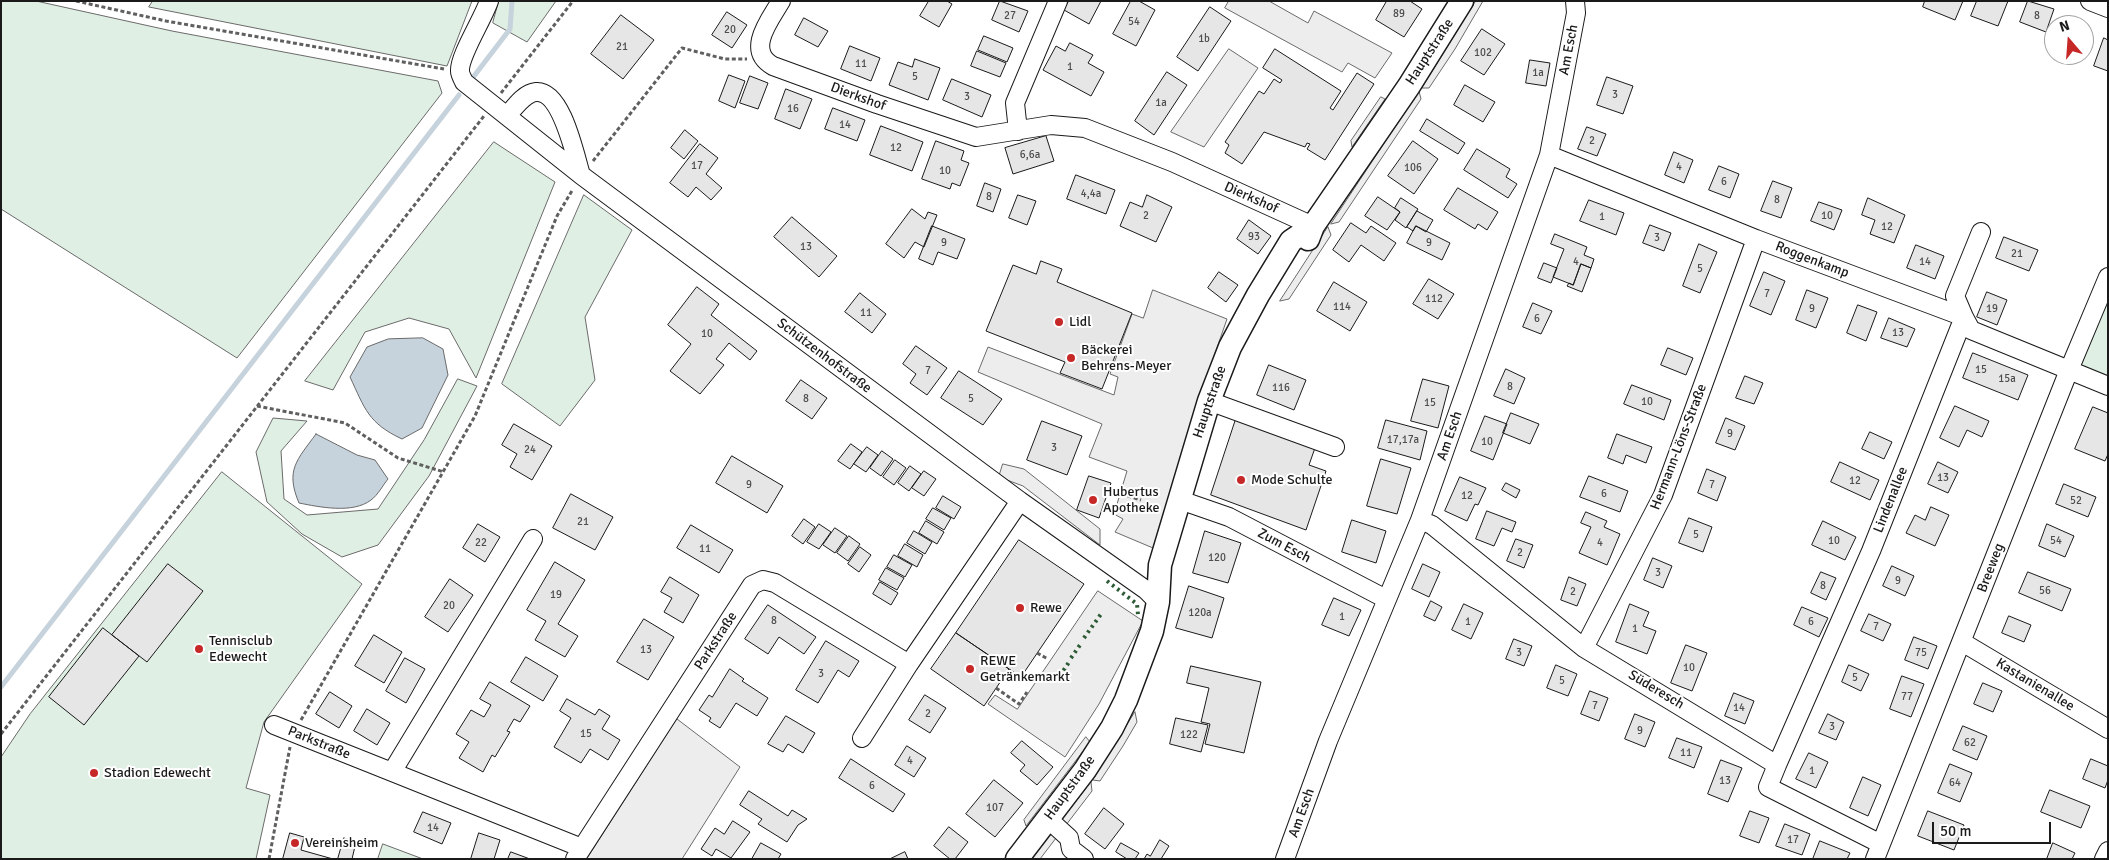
<!DOCTYPE html>
<meta charset="utf-8">
<style>
body{margin:0}
#map{position:relative;width:2109px;height:860px;overflow:hidden;background:#fff;font-family:Signika,sans-serif}
canvas{display:block}
.frame{position:absolute;inset:0;border:2px solid #1a1a1a;pointer-events:none}
.north{position:absolute;left:2044px;top:15px;width:50px;height:50px;box-sizing:border-box;background:#fff;border:1px solid #a3a3a3;border-radius:50%;rotate:342deg;font-size:14px;font-weight:700;line-height:20px;text-align:center;color:#1a1a1a}
.north::after{content:'';display:block;margin:auto;width:18px;height:22px;background:#c62828;clip-path:polygon(50% 0,100% 100%,50% 72%,0 100%)}
.scale{position:absolute;left:1932px;top:822px;width:119px;height:22px;box-sizing:border-box;border:2px solid #1a1a1a;border-top:0;padding-left:6px;font-size:15px;line-height:18px;white-space:nowrap;color:#1a1a1a;-webkit-text-stroke:4px #fff;paint-order:stroke}
</style>
<div id="map">
<canvas width="2109" height="860"></canvas>
<div class="frame"></div>
<div class="north">N</div>
<div class="scale">50 m</div>
</div>
<script>
const ctx = document.querySelector('canvas').getContext('2d');
ctx.lineJoin = 'round';
function paint(path, color) { ctx.fillStyle = color; ctx.fill(path, 'evenodd'); }
function stroke(path, color, width, dash) { ctx.strokeStyle = color; ctx.lineWidth = width; ctx.lineCap = dash ? 'butt' : 'round'; ctx.setLineDash(dash || []); ctx.stroke(path); }
function write(font, color, halo, rows, align = 'center') {
  ctx.font = font + ' Signika,sans-serif'; ctx.lineWidth = 4; ctx.setLineDash([]); ctx.textBaseline = 'middle'; ctx.strokeStyle = halo; ctx.fillStyle = color; for (const [text, x, y, turn = 0] of rows) {
    ctx.save(); ctx.translate(x, y); ctx.rotate((+turn || 0) * Math.PI / 180); ctx.textAlign = isNaN(turn) ? turn : align; if (halo) ctx.strokeText(text, 0, 0); ctx.fillText(text, 0, 0); ctx.restore();
  }
}
const green = new Path2D(`
 M1,1H36L172,31L438,81L442,93L237,358L1,209Z
 M153,1H472L447,66L149,7Z
 M499,1H556L527,42L493,23Z
 M494,142L555,182L476,378L449,329L409,318L365,332L333,390L305,381Z
 M584,195L632,230L585,317L595,380L560,426L502,384Z
 M2108,295V379L2077,367Z
 M458,379L477,386L429,476L378,545L342,557L302,534L267,502L256,452L273,418L307,421L281,451L284,499L307,515L378,509L424,440Z
 M222,472L362,584L264,722L246,788L270,795L256,859H1V757L30,714Z
 M383,844L423,859H378Z`);
paint(green, '#e0efe3');
stroke(green, '#6a6a6a', 1);
const parking = new Path2D(`
 M1229,1H1269L1308,23L1314,11L1392,53L1375,78L1348,63L1342,72L1225,8Z
 M1476,1H1483L1455,49L1429,88H1422Z
 M1229,49L1258,68L1204,147L1171,132Z
 M1419,91L1421,99L1339,222L1331,224Z
 M1381,97L1385,99L1352,147L1351,141Z
 M1328,227L1331,235L1289,299L1280,301Z
 M1153,290L1227,319L1194,414L1153,548L1115,532L1123,519L1114,514L1127,471L1089,457L1102,424L978,372L988,347L1114,395L1118,377L1110,374L1132,314L1143,318Z
 M1003,464L1024,469L1100,529V545L1023,486L999,477Z
 M1098,591L1143,621L1099,704L1065,757L988,704L995,695L1017,709Z
 M1135,712L1137,722L1123,746L1100,781L1093,780Z
 M677,719L740,767L682,859H587Z
 M1086,737L1090,742L1026,826L1024,820Z
 M1091,782L1092,791L1040,859H1032Z`);
paint(parking, '#ededed');
stroke(parking, '#6a6a6a', 1);
const water = new Path2D(`
 M423,338L443,349L448,375L422,428L402,439C368,423 365,409 350,377L367,347L388,339Z
 M316,434L357,455L375,460L388,479C383,485 378,495 371,500C353,514 319,507 299,503C285,470 297,460 316,434Z`);
paint(water, '#c6d2dc');
stroke(water, '#6a6a6a', 1);
stroke(new Path2D(`
 M471,80L510,29L512,1
 M1,687L459,95`), '#c6d2dc', 5);
const building = new Path2D(`
 M929,1H947L952,4L939,27L920,16Z
 M1000,1L1028,11L1019,32L992,20Z
 M1069,1H1101L1089,24L1064,10Z
 M1131,1H1139L1155,10L1136,46L1113,34Z
 M1387,1H1410L1422,9L1404,37L1376,20Z
 M1925,1H1963L1955,20L1923,7Z
 M1977,1H2008L1998,26L1971,16Z
 M2028,1L2054,9L2046,32L2020,22Z
 M1210,7L1231,21L1198,71L1177,57Z
 M727,12L747,25L732,48L712,35Z
 M621,15L654,40L623,79L591,54Z
 M804,18L828,31L818,47L795,35Z
 M1482,29L1505,44L1484,75L1461,61Z
 M984,36L1013,48L1007,62L978,50Z
 M2104,38L2108,40V71L2094,66Z
 M1070,43L1093,55L1088,63L1104,72L1091,96L1043,70L1056,46L1065,51Z
 M850,46L880,58L871,81L841,69Z
 M1275,49L1341,91L1330,108L1333,110L1357,73L1374,84L1325,160L1307,149L1310,144L1307,143L1305,147L1264,132L1242,164L1225,153L1229,145L1225,142L1259,91L1264,94L1274,79L1280,83L1282,80L1263,68Z
 M977,51L1006,63L1000,77L971,66Z
 M915,59L940,68L928,100L889,85L898,62L912,67Z
 M1530,60L1550,63L1546,86L1526,83Z
 M1167,72L1187,85L1154,135L1135,121Z
 M729,75L745,81L735,108L719,101Z
 M750,76L768,83L758,109L740,103Z
 M1607,77L1633,86L1623,114L1597,105Z
 M952,79L991,95L982,117L943,100Z
 M1465,85L1495,102L1483,122L1454,105Z
 M786,89L812,99L800,129L775,119Z
 M833,108L865,120L857,141L825,129Z
 M1427,119L1465,143L1458,154L1420,131Z
 M881,126L923,142L912,171L870,155Z
 M1587,127L1606,134L1597,156L1578,149Z
 M685,130L698,141L684,159L671,148Z
 M1046,136L1054,161L1013,174L1005,148Z
 M936,141L964,151L961,160L969,163L960,186L952,183L950,189L922,179Z
 M1413,141L1438,159L1414,194L1388,176Z
 M700,144L718,158L706,174L722,188L711,200L696,187L688,197L670,183Z
 M1477,149L1510,169L1506,177L1517,184L1508,198L1464,170Z
 M1674,152L1693,160L1684,183L1665,175Z
 M1719,166L1739,174L1730,198L1709,190Z
 M1076,175L1115,190L1106,214L1067,199Z
 M1773,181L1792,188L1781,218L1761,211Z
 M985,183L1001,189L993,212L977,206Z
 M1458,188L1498,212L1487,230L1478,224L1475,229L1444,210Z
 M1018,195L1036,201L1027,225L1009,218Z
 M1147,195L1172,207L1156,242L1120,226L1130,202L1142,207Z
 M1378,197L1400,212L1387,230L1365,216Z
 M1401,198L1418,209L1406,228L1395,220L1400,212L1395,208Z
 M1868,198L1905,215L1894,243L1870,234L1875,220L1862,215Z
 M1589,200L1624,213L1616,235L1580,221Z
 M1819,202L1842,210L1834,230L1811,221Z
 M912,209L925,219L928,212L937,215L924,247L915,242L904,258L886,244Z
 M1417,211L1433,220L1426,232L1416,226L1413,231L1407,227Z
 M792,217L837,256L819,277L774,237Z
 M1249,220L1271,236L1258,254L1237,239Z
 M1351,223L1366,233L1371,226L1396,243L1384,261L1361,245L1349,262L1333,250Z
 M1650,225L1671,233L1664,251L1643,243Z
 M932,226L965,239L957,259L938,252L933,265L919,259Z
 M1416,226L1450,243L1442,260L1407,243Z
 M1555,234L1587,247L1584,255L1594,259L1591,268L1581,264L1573,285L1553,277L1564,249L1551,244Z
 M2004,237L2038,250L2029,271L1996,258Z
 M1699,244L1717,252L1700,293L1683,286Z
 M1916,245L1944,256L1935,279L1907,268Z
 M1041,261L1062,269L1057,282L1132,313L1102,389L1060,373L1065,362L986,331L1013,265L1036,274Z
 M1544,263L1557,268L1551,283L1538,278Z
 M1581,264L1591,268L1582,292L1567,286L1569,283L1573,285Z
 M1219,272L1238,285L1226,302L1208,288Z
 M1764,272L1785,281L1771,315L1750,306Z
 M1429,279L1454,294L1438,319L1413,304Z
 M1334,282L1367,302L1350,331L1317,311Z
 M697,287L719,304L711,315L757,351L750,360L729,343L716,359L724,365L700,394L670,371L691,344L668,325Z
 M1807,290L1828,298L1816,328L1796,320Z
 M1987,292L2007,300L1997,325L1977,317Z
 M860,293L886,314L872,333L845,312Z
 M1533,303L1552,311L1541,334L1523,327Z
 M1858,305L1877,312L1866,341L1847,333Z
 M1889,318L1915,329L1907,347L1881,338Z
 M916,346L947,368L927,395L910,383L916,374L903,364Z
 M1668,348L1693,358L1686,375L1661,365Z
 M1973,353L2028,375L2018,400L1963,378Z
 M1269,365L1306,380L1294,410L1257,395Z
 M1506,369L1525,378L1514,404L1494,396Z
 M959,371L1002,399L983,425L941,398Z
 M1745,376L1763,383L1754,404L1736,398Z
 M1423,379L1449,386L1438,428L1411,421Z
 M801,380L827,398L812,419L786,401Z
 M1632,385L1671,400L1664,420L1624,404Z
 M1955,406L1989,421L1982,437L1967,430L1959,447L1940,438Z
 M2093,407L2108,413V454L2105,461L2075,449Z
 M1511,413L1539,424L1530,444L1503,433Z
 M1485,416L1507,424L1493,460L1471,451Z
 M1726,418L1745,426L1735,450L1716,443Z
 M1236,419L1316,445L1309,465L1326,471L1306,530L1211,495Z
 M1386,420L1427,431L1420,460L1378,448Z
 M1042,421L1082,436L1067,475L1027,460Z
 M514,424L552,446L532,480L510,467L517,454L502,445Z
 M1870,432L1892,442L1884,459L1862,449Z
 M1617,434L1652,447L1646,463L1626,455L1623,464L1608,458Z
 M851,444L862,452L850,469L838,461Z
 M867,447L878,455L866,472L854,464Z
 M882,451L893,459L881,476L870,468Z
 M732,456L783,486L767,513L716,483Z
 M1381,459L1411,468L1397,514L1367,506Z
 M895,460L906,468L894,485L883,477Z
 M1840,462L1879,480L1870,500L1831,482Z
 M1938,462L1958,472L1948,493L1928,484Z
 M910,466L921,474L909,491L898,483Z
 M1707,469L1726,477L1717,501L1698,493Z
 M924,471L936,479L924,496L912,488Z
 M1089,476L1111,483L1099,518L1077,510Z
 M1589,476L1628,491L1620,512L1580,497Z
 M1460,477L1486,488L1478,505L1475,504L1467,521L1445,511Z
 M1506,483L1520,490L1516,498L1502,490Z
 M2064,484L2096,497L2088,517L2056,504Z
 M571,494L613,517L595,550L553,528Z
 M943,496L961,507L954,519L936,508Z
 M1931,507L1949,515L1935,546L1906,533L1915,515L1925,520Z
 M933,508L951,518L944,530L926,519Z
 M1487,511L1516,522L1512,532L1502,528L1494,546L1476,539Z
 M1586,512L1607,521L1604,527L1620,534L1607,565L1579,553L1591,527L1581,523Z
 M1689,518L1712,527L1703,552L1679,543Z
 M804,519L815,527L803,544L792,536Z
 M1352,520L1386,531L1376,563L1342,552Z
 M926,521L944,532L937,544L919,533Z
 M1823,521L1856,537L1845,560L1812,545Z
 M478,524L500,537L485,562L463,548Z
 M819,524L831,532L819,549L807,542Z
 M2047,524L2074,536L2065,557L2039,546Z
 M691,525L733,550L719,573L677,548Z
 M835,528L847,536L835,553L823,545Z
 M914,531L932,542L925,554L907,543Z
 M1205,531L1241,543L1228,583L1193,573Z
 M849,536L860,544L848,561L837,553Z
 M1516,539L1533,545L1524,568L1507,561Z
 M1019,540L1084,584L1021,677L956,633Z
 M905,544L923,555L917,567L898,556Z
 M860,547L871,555L859,572L848,564Z
 M894,555L912,565L905,577L887,567Z
 M1653,558L1672,566L1663,588L1644,580Z
 M555,562L585,580L558,624L578,636L565,657L535,640L546,621L527,610Z
 M168,564L203,591L147,662L112,635Z
 M1423,564L1440,572L1429,597L1412,589Z
 M1892,566L1914,576L1905,596L1883,586Z
 M886,568L904,578L897,590L879,580Z
 M1821,572L1836,578L1826,600L1811,593Z
 M2028,572L2071,589L2062,611L2019,593Z
 M670,577L699,595L683,623L664,612L672,598L661,592Z
 M1569,577L1586,584L1577,606L1561,600Z
 M450,579L473,595L448,632L425,617Z
 M880,582L898,593L891,605L873,594Z
 M1189,586L1224,598L1212,638L1176,628Z
 M1334,598L1361,610L1349,636L1322,625Z
 M1431,601L1442,607L1435,621L1424,616Z
 M1464,604L1483,613L1471,639L1452,630Z
 M1630,604L1649,612L1643,626L1656,631L1647,654L1616,642Z
 M768,605L816,637L804,654L779,637L768,654L745,639Z
 M1802,607L1828,618L1819,637L1794,625Z
 M1869,614L1891,624L1883,641L1861,631Z
 M2009,616L2031,625L2024,642L2002,633Z
 M644,619L674,637L648,680L617,662Z
 M103,628L139,656L84,725L49,697Z
 M956,633L1009,669L984,706L931,669Z
 M374,635L402,652L384,683L355,666Z
 M1914,637L1937,646L1928,669L1905,660Z
 M1514,639L1532,646L1524,666L1506,659Z
 M826,641L859,661L849,677L838,670L818,703L796,690Z
 M1686,645L1707,653L1692,691L1671,683Z
 M526,657L558,676L543,701L511,682Z
 M405,658L425,669L406,703L386,691Z
 M1556,665L1577,674L1568,696L1547,688Z
 M1849,665L1869,674L1861,691L1842,682Z
 M1191,666L1261,682L1244,753L1205,744L1210,724L1201,722L1209,688L1187,683Z
 M730,669L744,679L742,681L768,698L757,716L736,703L720,728L709,721L711,718L699,710L709,695L712,697Z
 M1902,676L1924,684L1911,717L1890,709Z
 M490,682L530,706L520,722L514,719L507,731L510,732L495,757L492,755L483,772L459,758L469,742L456,734L471,710L484,717L491,705L480,699Z
 M1983,683L2002,691L1993,712L1974,704Z
 M1590,691L1608,698L1599,721L1581,714Z
 M330,692L352,706L339,728L316,714Z
 M1734,693L1754,701L1745,724L1725,716Z
 M925,695L946,708L930,733L909,720Z
 M567,699L595,715L599,709L610,716L602,729L620,740L608,760L590,749L581,763L554,747L571,718L560,711Z
 M367,709L390,723L377,745L354,731Z
 M1635,714L1655,722L1645,747L1625,739Z
 M1828,714L1844,722L1836,740L1819,733Z
 M786,716L815,733L803,753L788,744L783,752L768,744Z
 M1176,718L1208,725L1201,752L1170,744Z
 M1963,726L1987,736L1977,760L1953,750Z
 M1677,738L1702,747L1694,768L1669,758Z
 M1022,741L1053,767L1037,785L1020,771L1025,765L1011,753Z
 M907,746L926,758L914,777L895,765Z
 M1809,753L1828,762L1816,788L1796,779Z
 M851,759L905,794L893,812L839,778Z
 M2091,759L2108,766V780L2105,788L2083,779Z
 M1721,760L1742,768L1728,802L1708,794Z
 M1950,764L1972,773L1960,802L1938,793Z
 M1863,777L1881,785L1868,816L1850,808Z
 M994,780L1023,803L995,837L966,814Z
 M2050,790L2090,806L2081,828L2041,812Z
 M749,791L788,816L792,810L807,819L798,825L787,842L758,824L762,819L740,805Z
 M1104,808L1124,824L1105,849L1085,834Z
 M1750,811L1769,818L1759,843L1740,836Z
 M1928,811L1964,825L1954,850L1918,836Z
 M423,812L451,823L442,844L414,832Z
 M733,821L750,832L731,858L716,849L712,856L701,849L715,828L724,834Z
 M1785,824L1810,834L1802,855L1776,846Z
 M949,827L968,842L955,859H950L934,846Z
 M290,833L304,837L301,850L333,859H283Z
 M479,833L500,840L494,859H471Z
 M344,838L356,842L352,859H338Z
 M1160,840L1169,846L1161,859H1144L1147,854L1150,856Z
 M1820,841L1850,853L1847,859H1813Z
 M761,843L781,854L778,859H752Z
 M1121,843L1139,853L1135,859H1127L1116,852Z
 M2053,843L2075,853L2072,859H2047Z
 M511,852L530,859H508Z
 M905,852L908,859H890Z`);
paint(building, '#e6e6e6');
stroke(building, '#1a1a1a', 1);
const minor = new Path2D(`
 M489,1C483,19 459,56 460,71C460,75 463,79 464,82L581,175L1020,501L1146,590L1158,602
 M781,1C770,20 745,50 773,66L877,104L976,137L1051,125L1085,128L1172,162L1313,226
 M2090,1L2108,8
 M507,116C514,108 524,93 536,92C562,90 575,156 581,175
 M1018,131L1015,103L1058,1
 M1549,155L1756,239L1964,317L1971,330L2108,386
 M1209,401L1335,447
 M1180,500L1229,517L1386,599
 M1420,520L1432,525L1584,648L1777,765L1768,787L1881,844
 M533,539L392,772L582,848
 M1962,642L2108,729
 M1584,648L1663,495L1756,239
 M274,725L392,772
 M862,738L909,664
 M1777,765L1871,551L1964,317L1955,296L1981,232
 M1048,819L1069,838L1071,849L1084,859
 M575,859L752,585L763,580L775,583L909,664L1020,501
 M1285,859L1328,741L1420,520L1549,155L1576,13L1575,1
 M1875,859L2069,370L2108,277
 M2104,859L2108,851`);
const major = new Path2D(`
 M1308,239L1313,226L1409,86L1462,1
 M1017,859L1085,770L1112,728L1126,700L1152,631L1158,602L1160,565L1209,401L1230,347L1258,295L1291,241L1313,226`);
stroke(minor, '#1a1a1a', 20);
stroke(major, '#1a1a1a', 25);
stroke(new Path2D(`
 M76,1L166,21L444,69
 M501,93L573,1
 M593,161L682,48L725,59H747
 M257,406L345,423L398,458L444,472
 M1109,490L1141,500
 M1037,653L1048,659
 M996,688L1019,704L1027,692
 M301,720L475,416L557,216L573,189
 M1,734L484,116
 M269,859L290,747`), '#5f5f5f', 3, [4, 2.5]);
stroke(minor, '#fff', 18);
stroke(major, '#fff', 22);
stroke(new Path2D(`
 M1107,581L1137,604L1138,615
 M1084,638L1101,614
 M1071,658L1080,645
 M1060,676L1069,662`), '#2b5a34', 4, [2.5, 4]);
for (const [x, y, r, color] of [
 [1059,322,5,"#c62828"],
 [1071,358,5,"#c62828"],
 [1241,480,5,"#c62828"],
 [1093,500,5,"#c62828"],
 [1020,608,5,"#c62828"],
 [199,649,5,"#c62828"],
 [970,669,5,"#c62828"],
 [94,773,5,"#c62828"],
 [295,843,5,"#c62828"]
]) { const dot = new Path2D(); dot.arc(x, y, r, 0, 2 * Math.PI); ctx.fillStyle = color; ctx.fill(dot); stroke(dot, '#fff', 2); }
write('11px', '#4d4d4d', null, [
 ["89",1399,14],
 ["27",1010,16],
 ["8",2037,16],
 ["54",1134,22],
 ["20",730,30],
 ["1b",1204,39],
 ["21",622,47],
 ["102",1483,53],
 ["11",861,64],
 ["1",1070,67],
 ["1a",1538,73],
 ["5",915,77],
 ["3",1615,95],
 ["3",967,97],
 ["1a",1161,103],
 ["16",793,109],
 ["14",845,125],
 ["2",1592,141],
 ["12",896,148],
 ["6,6a",1030,155],
 ["17",697,166],
 ["4",1679,167],
 ["106",1413,168],
 ["10",945,171],
 ["6",1724,182],
 ["4,4a",1091,194],
 ["8",989,197],
 ["8",1777,200],
 ["2",1146,216],
 ["10",1827,216],
 ["1",1602,217],
 ["12",1887,227],
 ["93",1254,237],
 ["3",1657,238],
 ["9",944,243],
 ["9",1429,243],
 ["13",806,247],
 ["21",2017,254],
 ["4",1576,262],
 ["14",1925,262],
 ["5",1700,269],
 ["7",1767,294],
 ["112",1434,299],
 ["114",1342,307],
 ["9",1812,309],
 ["19",1992,309],
 ["11",866,313],
 ["6",1537,319],
 ["13",1898,333],
 ["10",707,334],
 ["15",1981,370],
 ["7",928,371],
 ["15a",2007,379],
 ["8",1510,387],
 ["116",1281,388],
 ["8",806,399],
 ["5",971,399],
 ["10",1647,402],
 ["15",1430,403],
 ["9",1730,434],
 ["17,17a",1403,440],
 ["10",1487,442],
 ["3",1054,448],
 ["24",530,450],
 ["13",1943,478],
 ["12",1855,481],
 ["9",749,485],
 ["7",1712,485],
 ["6",1604,494],
 ["12",1467,496],
 ["52",2076,501],
 ["21",583,522],
 ["5",1696,535],
 ["10",1834,541],
 ["54",2056,541],
 ["22",481,543],
 ["4",1600,543],
 ["11",705,549],
 ["2",1520,553],
 ["120",1217,558],
 ["3",1658,573],
 ["9",1898,581],
 ["8",1823,586],
 ["56",2045,591],
 ["2",1573,592],
 ["19",556,595],
 ["20",449,606],
 ["120a",1200,613],
 ["1",1342,617],
 ["8",774,621],
 ["1",1468,622],
 ["6",1811,622],
 ["7",1876,627],
 ["1",1635,629],
 ["13",646,650],
 ["3",1519,653],
 ["75",1921,653],
 ["10",1689,668],
 ["3",821,674],
 ["5",1855,678],
 ["5",1562,681],
 ["77",1907,697],
 ["7",1595,706],
 ["14",1739,708],
 ["2",928,714],
 ["3",1832,727],
 ["9",1640,731],
 ["15",586,734],
 ["122",1189,735],
 ["62",1970,743],
 ["11",1686,753],
 ["4",910,761],
 ["1",1812,771],
 ["13",1725,781],
 ["64",1955,783],
 ["6",872,786],
 ["107",995,808],
 ["14",433,828],
 ["17",1793,840]
]);
write('14px', '#1a1a1a', '#fff', [
 ["Am Esch",1569,50,-79],
 ["Hauptstraße",1430,52,-57],
 ["Dierkshof",858,97,20],
 ["Dierkshof",1251,198,24],
 ["Roggenkamp",1812,260,21],
 ["Schützenhofstraße",824,356,37],
 ["Hauptstraße",1210,402,-71],
 ["Am Esch",1450,436,-71],
 ["Hermann-Löns-Straße",1679,447,-69],
 ["Lindenallee",1891,500,-68],
 ["Zum Esch",1284,546,28],
 ["Breeweg",1991,568,-69],
 ["Parkstraße",716,641,-57],
 ["Kastanienallee",2035,685,31],
 ["Süderesch",1656,690,31],
 ["Parkstraße",319,743,22],
 ["Hauptstraße",1070,788,-54],
 ["Am Esch",1302,813,-70]
]);
write('14px', '#1a1a1a', '#fff', [
 ["Lidl",1069,322],
 ["Bäckerei",1081,350],
 ["Behrens-Meyer",1081,366],
 ["Mode Schulte",1251,480],
 ["Hubertus",1103,492],
 ["Apotheke",1103,508],
 ["Rewe",1030,608],
 ["Tennisclub",209,641],
 ["Edewecht",209,657],
 ["REWE",980,661],
 ["Getränkemarkt",980,677],
 ["Stadion Edewecht",104,773],
 ["Vereinsheim",305,843]
], 'left');
</script>
